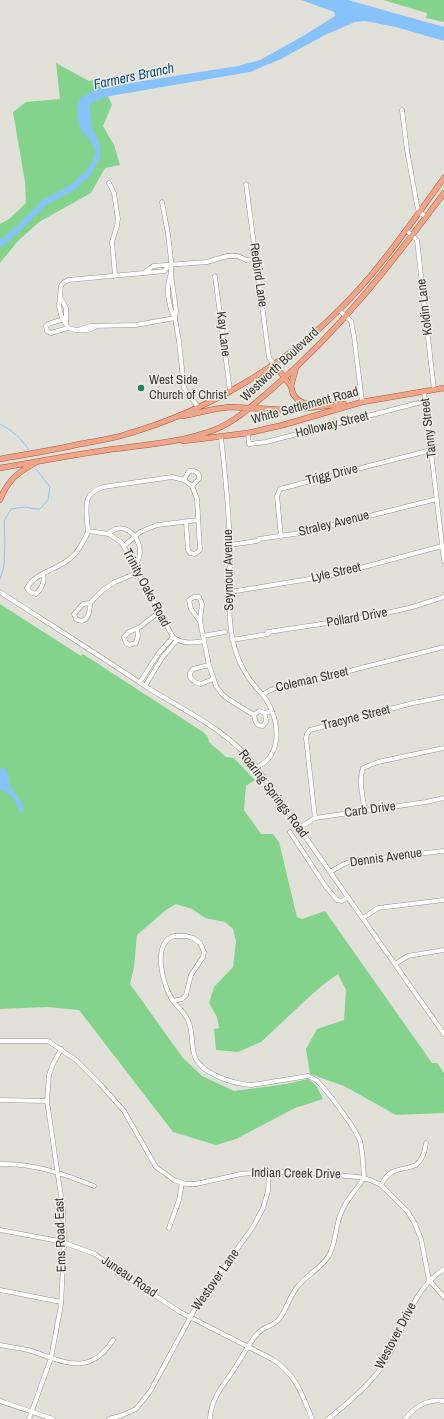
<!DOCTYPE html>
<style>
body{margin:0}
canvas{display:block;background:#e2e1d9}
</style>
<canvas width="444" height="1419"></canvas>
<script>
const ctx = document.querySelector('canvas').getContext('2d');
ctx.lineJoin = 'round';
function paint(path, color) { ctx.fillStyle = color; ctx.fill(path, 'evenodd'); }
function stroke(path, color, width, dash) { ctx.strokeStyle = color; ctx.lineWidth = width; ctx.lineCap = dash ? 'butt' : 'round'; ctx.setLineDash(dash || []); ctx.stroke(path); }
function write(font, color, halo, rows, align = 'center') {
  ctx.font = font + ' "Archivo Narrow",sans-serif'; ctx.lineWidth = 3; ctx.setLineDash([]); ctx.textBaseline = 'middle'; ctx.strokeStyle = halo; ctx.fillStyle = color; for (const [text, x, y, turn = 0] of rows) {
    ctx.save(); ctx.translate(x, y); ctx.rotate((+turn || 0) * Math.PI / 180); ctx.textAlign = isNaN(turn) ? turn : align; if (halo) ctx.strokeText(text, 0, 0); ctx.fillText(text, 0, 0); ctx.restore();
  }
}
paint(new Path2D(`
 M383,0H444V22L426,18L427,13Z
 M56,63L89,81L100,78L112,105L103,126L114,145L120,165L105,168L91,193L39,222L18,241L0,263V224L9,219L26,203L25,182L13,112L26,102L60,99Z
 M0,604L81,656L83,654L203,732L208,737L209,742L226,757L234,758L255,780L246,786L244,810L261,834H273L279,842L297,917L302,919L325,911L432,1063H437L444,1073V1111L443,1113L396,1115L344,1086L310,1074L306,1049L317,1029L344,1020L346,990L338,974L324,984L308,998L261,1042L238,1052L216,1050L214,1029L219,1028L217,1017L209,1003L214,987L233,967L236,941L233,929L225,922L205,918L192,909L176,904L166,910L137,935L134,967L130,984L183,1058L202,1076L234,1091L286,1084L308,1079L316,1085L323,1099L295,1108L236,1139L216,1145L173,1132L79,1010L47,1007L0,1009Z`), '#84d38d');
paint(new Path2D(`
 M301,0H348L444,27V41L396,27L365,21L355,22L325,35L281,59L250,72L110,96L89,104L92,128L100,145V158L90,175L85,180L81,181V177L89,167L96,153L91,141L81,130L77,115L78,103L82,97L98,88L238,66L260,60L303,36L335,16L334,12Z
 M4,767C10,773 8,782 12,789C16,796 22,799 24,809L22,812L19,811C17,801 10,793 0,789V771L1,768Z`), '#88c2fb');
stroke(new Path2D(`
 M0,424C13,431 21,438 29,450
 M0,579L4,566L5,541L4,521L11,509L25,507L35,509H40L48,500L50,487L36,469`), '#88c2fb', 1);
stroke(new Path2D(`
 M0,244L19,228L45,202L75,186L81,179L87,175`), '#88c2fb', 6);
const minor = new Path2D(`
 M402,110L407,150L417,205L419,212L426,217
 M109,183L114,193L118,219L117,226L112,242L115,275
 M246,184L269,358L274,364
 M162,202L168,234L171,260V274L176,310L175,318L179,341L184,388L198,407
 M406,230L417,240L434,390
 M145,272L153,266L207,262L227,256H238L246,260L256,259
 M170,276C166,289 168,306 175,318
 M215,276L230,391
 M61,298L66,308V323
 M339,310L351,321L354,336L362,402
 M64,319L48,324L46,326L47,331L51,333L68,328
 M95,327C87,332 77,331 68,328L61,315L59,306L61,286L63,283L68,280L155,272L164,271L170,265
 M78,330L90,326L136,325L175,318
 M424,392L444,561
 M248,433L249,444L266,442L426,401
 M221,437C225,473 229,510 230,546C231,601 219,652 263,695
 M184,480L189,471C195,470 200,473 199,479L192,486
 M88,531L109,534L122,543L173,637C181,644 194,643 204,641
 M108,534C110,532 113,530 116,529C129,525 140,540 140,552C140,557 137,562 136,567
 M281,537L277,496L280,489L431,450
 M230,545L257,541L259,539L301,533L437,499
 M124,546L140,532L157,525L198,520
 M43,575C45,582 41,589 36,594L30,592L27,588C37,569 67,570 80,547C82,543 87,536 88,531C88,528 87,524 87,521C86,503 84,494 103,487L172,477L184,480L192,486L197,499L200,550L195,554L190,553L188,550L186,522
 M0,592C48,623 97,654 145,686C184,711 229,730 257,768L444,1034
 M230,592L334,575L442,546
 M90,603C90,611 88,626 76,619L74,614L83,604L90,603L103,590L115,582L139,572
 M200,621L191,609L189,600L194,597H199L202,604L200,621L203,636L209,665L216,686L222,694L228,699L254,715
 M137,629L138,636L136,643L129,645L126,643L124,637L129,632L140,627L159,612
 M268,632L368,617L409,608L444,597
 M203,636L225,632
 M232,640L268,634
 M209,665L193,669L190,673V677L195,682L201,684L213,679
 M140,682L158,654L173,637
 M145,686L162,658L177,640
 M254,715C255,721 256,726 263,726L266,722L265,713
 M254,715L259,711L265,713L272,711
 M257,768C262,764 268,761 271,755C282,737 275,711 263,695C273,686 286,686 298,684L444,647
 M365,811C363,798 358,780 363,768L378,762L444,748
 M315,818L306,738L307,734L310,730L413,703L444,697
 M299,828L315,818L426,802L444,798
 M290,832L326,887L337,900L342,901L348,897
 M330,872L344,864L352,861L444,851
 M363,918L378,908L444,900
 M174,936H186L193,938L200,943L204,952L203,957L191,975L186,995L182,999L173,1001C163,986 151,944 174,936Z
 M395,964L408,956L444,950
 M173,1001C178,1007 187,1015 189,1023C193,1033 191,1044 194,1054C199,1074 234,1084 252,1085L308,1076L316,1080C326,1089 356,1129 360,1141C363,1152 363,1166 364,1178C357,1189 345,1201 341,1213C335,1226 336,1246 328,1257C320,1269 307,1275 298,1286C290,1295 287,1309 280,1318C275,1326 264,1326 258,1333C250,1341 244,1354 238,1363C227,1382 211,1395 210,1419
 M0,1041H48L76,1060L101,1085L124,1111L156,1167L174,1180L186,1184H196L241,1174L263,1172H299L358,1177L370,1180L381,1185L408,1212L415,1224L421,1239L429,1280L444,1297
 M0,1100L47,1101
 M0,1164C33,1163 64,1174 94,1186
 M381,1185C391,1166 399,1172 416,1165C423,1159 425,1152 426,1143
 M169,1228L179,1200L182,1183
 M0,1230L59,1241L95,1254L113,1268L180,1312L272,1359C296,1374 302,1394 312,1419
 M0,1290L61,1302
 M0,1345C9,1347 19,1348 28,1350C62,1360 88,1379 113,1340
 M0,1401L53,1419
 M29,1419L51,1358L61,1305L64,1243L63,1210L47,1101L49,1075L53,1064L61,1049
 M109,1419L120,1416L136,1409L151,1390L198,1303L253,1227L263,1208L268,1191L269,1172
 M328,1419C347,1404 367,1387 381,1368C404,1336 409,1291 444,1269
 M405,1419C414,1407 429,1398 444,1401`);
const major = new Path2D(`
 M274,364L291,386L293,394L298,400L304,403L315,405
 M291,386L296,368
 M183,416L215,409L230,407L289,410L344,404
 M183,441L248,433L283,425L362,402L444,388
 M0,459C27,454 54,450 80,444C96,441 112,439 127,434C206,411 281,368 339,310C379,271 411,223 444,178
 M0,468C36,462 71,455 107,450C143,445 180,443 214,430C237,421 254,404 273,388C339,331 392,263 444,193
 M0,500C8,480 17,473 35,463`);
stroke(minor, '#96948d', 5);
stroke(major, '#a85839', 6);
stroke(minor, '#fff', 4);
stroke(major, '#eea589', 5);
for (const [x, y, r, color] of [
 [141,388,4,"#1c845f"]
]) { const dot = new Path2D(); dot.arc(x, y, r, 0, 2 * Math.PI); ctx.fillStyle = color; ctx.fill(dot); stroke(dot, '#efeee6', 1.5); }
write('13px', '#3a3936', '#efeee6', [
 ["Redbird Lane",258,275,82],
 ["Koldin Lane",425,307,-97],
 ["Kay Lane",223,334,83],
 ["Westworth Boulevard",280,365,-43],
 ["White Settlement Road",305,406,-15],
 ["Holloway Street",332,425,-14],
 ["Tanny Street",429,428,-97],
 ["Trigg Drive",332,475,-14],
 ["Straley Avenue",334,524,-14],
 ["Seymour Avenue",229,570,-91],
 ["Lyle Street",336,573,-13],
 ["Trinity Oaks Road",146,588,62],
 ["Pollard Drive",357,618,-10],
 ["Coleman Street",312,680,-13],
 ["Tracyne Street",356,718,-14],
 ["Roaring Springs Road",273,794,53],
 ["Carb Drive",370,810,-8],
 ["Dennis Avenue",386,858,-8],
 ["Indian Creek Drive",296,1174,1],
 ["Ems Road East",61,1235,-92],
 ["Juneau Road",129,1277,34],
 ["Westover Lane",216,1280,-55],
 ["Westover Drive",396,1336,-62]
]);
write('13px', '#3a3936', '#efeee6', [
 ["West Side",149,381],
 ["Church of Christ",149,396]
], 'left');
write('italic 14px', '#1a4e7b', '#efeee6', [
 ["Farmers Branch",134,77,-12]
]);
</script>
